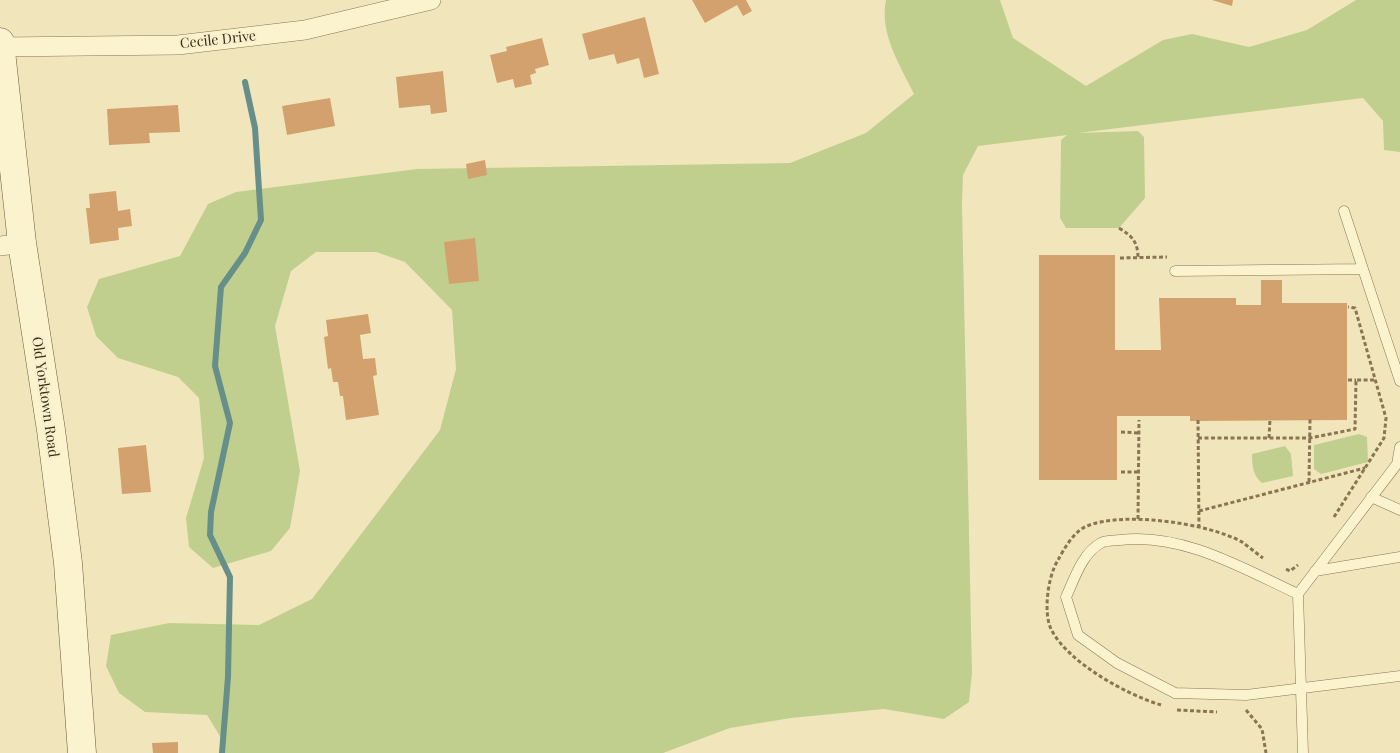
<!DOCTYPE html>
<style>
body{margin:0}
canvas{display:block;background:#f1e6bb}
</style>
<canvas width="1400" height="753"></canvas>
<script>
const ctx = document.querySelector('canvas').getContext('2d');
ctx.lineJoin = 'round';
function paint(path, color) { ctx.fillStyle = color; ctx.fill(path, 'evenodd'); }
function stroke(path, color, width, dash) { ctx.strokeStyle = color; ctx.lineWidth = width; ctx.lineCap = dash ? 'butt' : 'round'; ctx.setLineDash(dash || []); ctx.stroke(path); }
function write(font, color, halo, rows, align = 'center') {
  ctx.font = font + ' "Playfair Display",serif'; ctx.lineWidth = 4.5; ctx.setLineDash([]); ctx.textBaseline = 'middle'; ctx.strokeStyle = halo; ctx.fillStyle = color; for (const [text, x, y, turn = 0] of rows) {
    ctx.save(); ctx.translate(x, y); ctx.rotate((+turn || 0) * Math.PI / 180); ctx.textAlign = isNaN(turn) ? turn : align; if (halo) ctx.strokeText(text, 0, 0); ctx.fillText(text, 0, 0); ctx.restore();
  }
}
paint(new Path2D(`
 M886,0H1000L1013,38L1086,86L1163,40L1192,34L1249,47L1307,30L1356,0H1400V152L1384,150L1383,121L1363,98L1078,133L1138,131L1144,137L1145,198L1119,228H1066L1060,218L1061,140L1067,135L978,146L963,175L962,204L972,673L969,702L944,719L884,709L791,718L730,728L663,753H221L223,741L207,715L145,712L119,693L106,666L111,635L169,623L259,625L312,599L440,430L456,369L452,310L405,262L376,252H316L291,271L275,326L300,471L290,528L271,551L213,568L189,547L186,518L204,458L199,398L178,377L118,358L96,336L87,307L99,279L180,256L208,204L236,192L417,169L790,163L866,133L914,94C900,65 879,33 886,0Z
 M1359,434L1367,437L1368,462L1321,474L1314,469V445Z
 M1285,446L1291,454L1293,476L1262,483C1253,476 1252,465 1252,454Z`), '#c1cf8e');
stroke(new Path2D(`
 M222,753L228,677L230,577L210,535L211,512L230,423L215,366L221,287L245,253L261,220L255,128L245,82`), '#678f89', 6);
paint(new Path2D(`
 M692,0H746L752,11L743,16L737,5L705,23Z
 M1212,0H1233L1232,6Z
 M645,17L659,74L644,78L639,58L617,64L614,54L589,60L582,34Z
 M542,38L549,65L535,69L536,73L530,75L532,84L515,88L513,79L497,83L490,55L507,51L506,47Z
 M443,71L447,112L431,114L430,105L399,108L396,77Z
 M330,98L335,126L287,135L282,106Z
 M178,105L180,132L149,133L150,143L109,145L107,109Z
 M485,160L487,175L468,179L466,164Z
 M116,191L118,211L130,209L132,226L118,228L119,240L90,244L86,208H90L89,194Z
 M475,238L479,281L449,284L444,242Z
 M1039,255H1115V350H1161L1159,298H1236V305H1261V280H1282V303H1347V420L1190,421V416H1117V480H1039Z
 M368,314L371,333L360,335L363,359L375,358L377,375L373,376L379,415L346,420L343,396H340L338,382H333L331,368L328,369L324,337L328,336L326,320Z
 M146,445L151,492L122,494L118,448Z
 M178,742V753H153L152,743Z`), '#d2a16d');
const lane = new Path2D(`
 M1344,211L1363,269
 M1175,271L1363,269L1400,381
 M1371,497L1400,510
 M1315,571L1400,557
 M1298,594C1244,569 1182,532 1120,540C1114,541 1106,540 1101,543C1082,553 1074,580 1066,597L1078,635L1117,663L1175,693L1246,695L1400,676
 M1303,753L1298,594L1397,464L1400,447`);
const street = new Path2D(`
 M0,47L178,45L305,30L431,0
 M0,246L22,243`);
const secondary = new Path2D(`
 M0,42L22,243L51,430L68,563L82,753`);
stroke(lane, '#897554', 11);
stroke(street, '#897554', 20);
stroke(secondary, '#6a5637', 29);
stroke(new Path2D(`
 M1119,228C1132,236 1138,242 1138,258
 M1120,258L1167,257
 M1348,380H1356
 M1198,420L1199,528
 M1121,432L1139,433
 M1198,438H1310L1355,429L1356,380H1375
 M1269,438L1270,419
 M1121,472H1139
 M1309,482L1310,419
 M1199,511L1365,468
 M1334,517L1384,438L1386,418L1355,308L1348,307
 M1138,519L1139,420
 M1286,569L1290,571L1298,565
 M1161,705C1127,695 1067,662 1051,629C1043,612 1048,576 1058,560C1064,549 1074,531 1087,526C1123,511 1208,523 1242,542C1249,547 1256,553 1263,558
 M1177,710L1217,712
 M1246,710L1262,729L1266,753`), '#897554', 3, [4, 2.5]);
stroke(lane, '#fbf2ce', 10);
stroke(street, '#fbf2ce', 19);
stroke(secondary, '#fbf2ce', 28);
write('14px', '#362b1a', '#f8efcb', [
 ["Cecile Drive",218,40,-6],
 ["Old Yorktown Road",45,397,82]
]);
</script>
